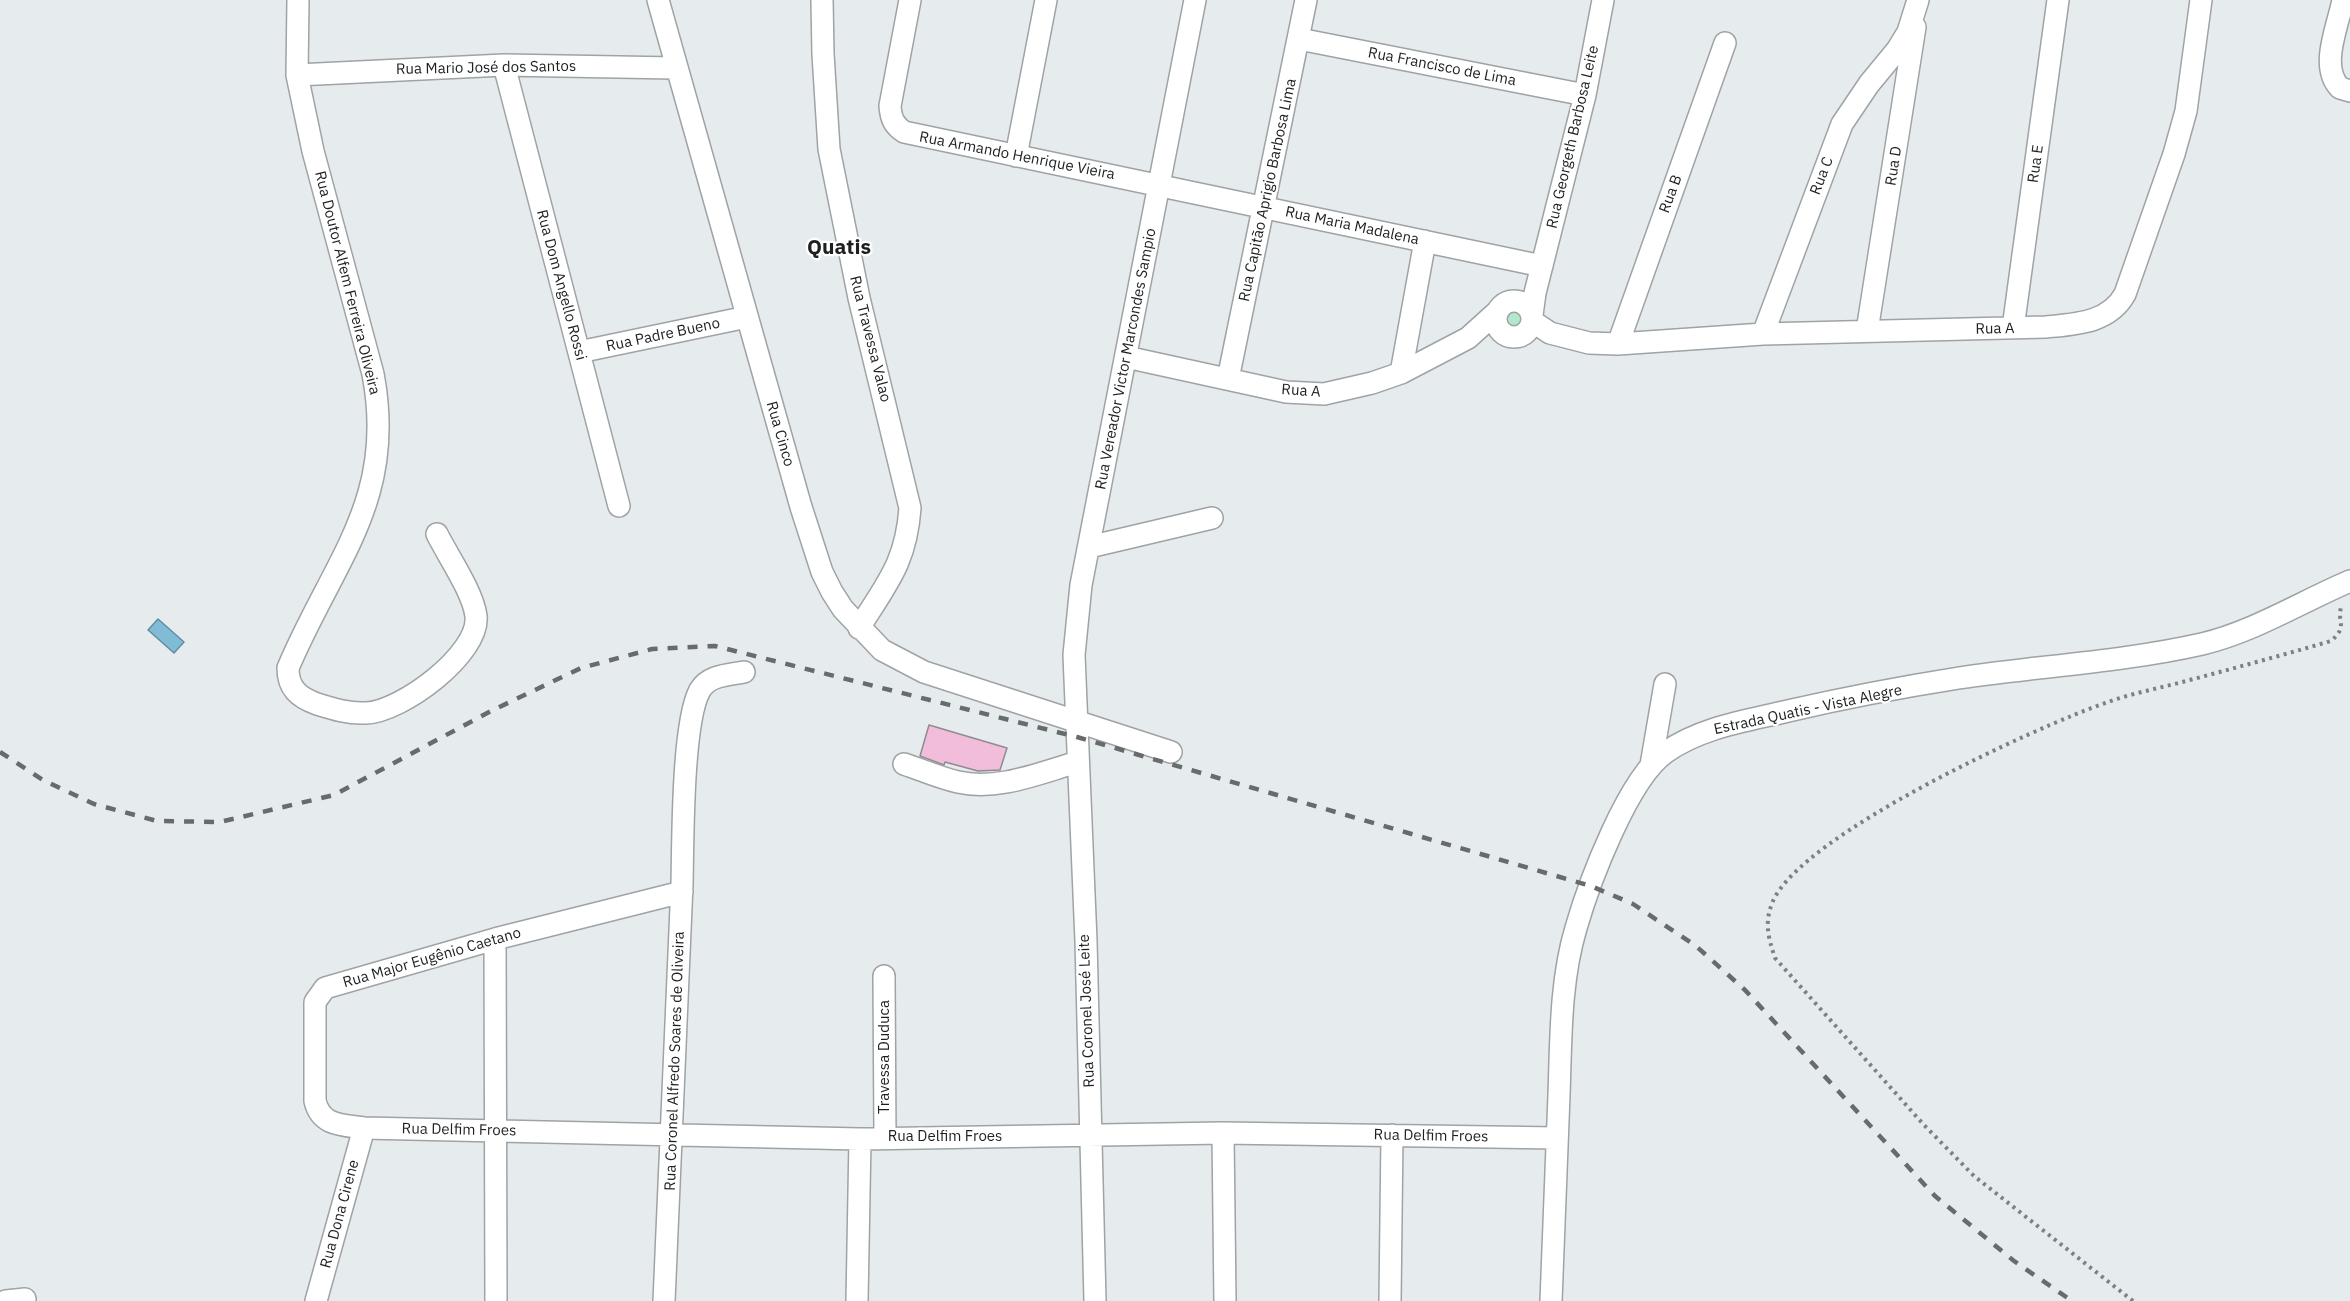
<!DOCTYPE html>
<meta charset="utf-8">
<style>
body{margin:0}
canvas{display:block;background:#e6ebee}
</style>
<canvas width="2350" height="1301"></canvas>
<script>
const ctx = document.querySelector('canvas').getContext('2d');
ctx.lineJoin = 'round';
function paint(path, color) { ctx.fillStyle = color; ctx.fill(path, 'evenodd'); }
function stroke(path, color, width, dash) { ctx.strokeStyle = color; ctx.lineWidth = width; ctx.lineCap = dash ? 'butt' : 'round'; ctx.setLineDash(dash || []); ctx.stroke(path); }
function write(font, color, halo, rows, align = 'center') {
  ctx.font = font + ' "IBM Plex Sans",sans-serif'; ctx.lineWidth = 4.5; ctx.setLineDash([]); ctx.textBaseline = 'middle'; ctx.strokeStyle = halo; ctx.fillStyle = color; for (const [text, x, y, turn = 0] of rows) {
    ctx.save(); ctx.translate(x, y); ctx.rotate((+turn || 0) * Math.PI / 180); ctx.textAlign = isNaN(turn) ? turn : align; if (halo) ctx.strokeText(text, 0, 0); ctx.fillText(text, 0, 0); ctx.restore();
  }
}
paint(new Path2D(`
 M1499 319a15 15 0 1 1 30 0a15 15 0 1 1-30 0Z`), '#b4e8cc');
const water = new Path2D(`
 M158,619L184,642L174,653L148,630Z`);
paint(water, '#81bcd6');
stroke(water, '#638d9f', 1.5);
const building = new Path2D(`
 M929,725L1007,748L1000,770L978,771L945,762L944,765L920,756Z`);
paint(building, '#f1bddb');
stroke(building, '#908b8e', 1.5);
const minor = new Path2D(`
 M298,0L297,75L313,151L373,374C397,500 333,561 288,668C288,688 298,697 317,704C333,709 349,714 366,713C401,712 480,654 476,616C473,592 448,556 437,534
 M658,0L801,507L822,572L832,592L843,609L882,650L924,672L1171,752
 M822,0L823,54L829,149L859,298L910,508C906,563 887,583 859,628
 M910,0L890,106C891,119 894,125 904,132L1542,266
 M2343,0C2338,26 2319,67 2340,88L2350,91
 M1299,39L1585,95
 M504,65L619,506
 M297,75L504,65L675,68
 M1016,156L1046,0
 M1496 319a18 18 0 1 1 36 0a18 18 0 1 1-36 0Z
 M1532,315L1535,293L1585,95L1603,0
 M1532,321L1550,333L1589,343L1618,344L1763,334L2046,327C2076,324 2109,323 2125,294L2174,154L2186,111L2201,0
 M2013,328L2058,0
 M1867,331L1915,27
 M1763,334L1842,124L1869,84L1897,50L1908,32L1918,0
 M1618,344L1725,43
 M579,352L747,317
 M1126,357L1286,392L1324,394L1372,383L1401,373L1468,338L1499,310
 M1401,373L1425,241
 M1228,379L1306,0
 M1089,547L1212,518
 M904,764C922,770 940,778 958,782C998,791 1039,773 1078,762
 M1651,765L1665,684
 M682,892L495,939L325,988L315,1002V1101C321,1126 342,1125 364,1128L860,1139L1223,1133L1557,1138
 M495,939L496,1301
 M884,976L885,1138
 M1223,1133L1225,1301
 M6,1301L25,1299
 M316,1301L364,1128
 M664,1301C671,1162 677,1023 682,884C683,843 682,722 700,690C709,675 728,675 744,672
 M857,1301L860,1139
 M1095,1301L1086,941L1074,655L1081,585L1195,0
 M1390,1301L1392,1135
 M1551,1301C1554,1232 1556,1163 1559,1095C1561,1040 1560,981 1576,928C1589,883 1628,778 1666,752C1702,727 1746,721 1788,711C1844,698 1902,687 1959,678C2040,666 2122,662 2202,644C2253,632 2301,602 2350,581`);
stroke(minor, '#9ea3a6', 24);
stroke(new Path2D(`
 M2133,1301L1974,1176L1924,1125L1775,958C1768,937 1764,922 1773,901C1803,834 2035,727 2108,702C2133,693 2160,688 2186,681C2235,668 2283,655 2331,641C2348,626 2337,624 2341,607`), '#7e8183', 4, [3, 4.5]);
stroke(minor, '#fff', 21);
stroke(new Path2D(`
 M0,752L43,780L94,804L157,821L220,822L334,795L491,711L581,668L652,649L715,646L1077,737L1591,886L1633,904L1696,946L1745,990L1935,1196L2014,1261L2072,1301`), '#686b6c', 4.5, [10, 10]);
write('15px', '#1d1f20', '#fff', [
 ["Rua Francisco de Lima",1442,67,11],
 ["Rua Mario José dos Santos",486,68,-1],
 ["Rua Georgeth Barbosa Leite",1573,137,-77],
 ["Rua Armando Henrique Vieira",1017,156,11],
 ["Rua E",2036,164,-82],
 ["Rua D",1894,166,-81],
 ["Rua C",1822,176,-69],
 ["Rua Capitão Aprigio Barbosa Lima",1268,190,-78],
 ["Rua B",1671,194,-70],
 ["Rua Maria Madalena",1352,226,12],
 ["Rua Doutor Alfem Ferreira Oliveira",347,283,76],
 ["Rua Dom Angello Rossi",561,285,75],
 ["Rua A",1995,329,-1],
 ["Rua Padre Bueno",663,335,-12],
 ["Rua Travessa Valao",870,339,76],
 ["Rua Vereador Victor Marcondes Sampio",1126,359,-79],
 ["Rua A",1301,391,4],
 ["Rua Cinco",780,434,74],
 ["Estrada Quatis - Vista Alegre",1808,710,-12],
 ["Rua Major Eugênio Caetano",432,958,-16],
 ["Rua Coronel José Leite",1087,1011,-92],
 ["Travessa Duduca",885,1057,-90],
 ["Rua Coronel Alfredo Soares de Oliveira",675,1061,-88],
 ["Rua Delfim Froes",459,1130,1],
 ["Rua Delfim Froes",1431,1136,1],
 ["Rua Delfim Froes",945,1137],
 ["Rua Dona Cirene",340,1214,-75]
]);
write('bold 21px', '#1d1f20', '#fff', [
 ["Quatis",839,248]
]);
</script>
